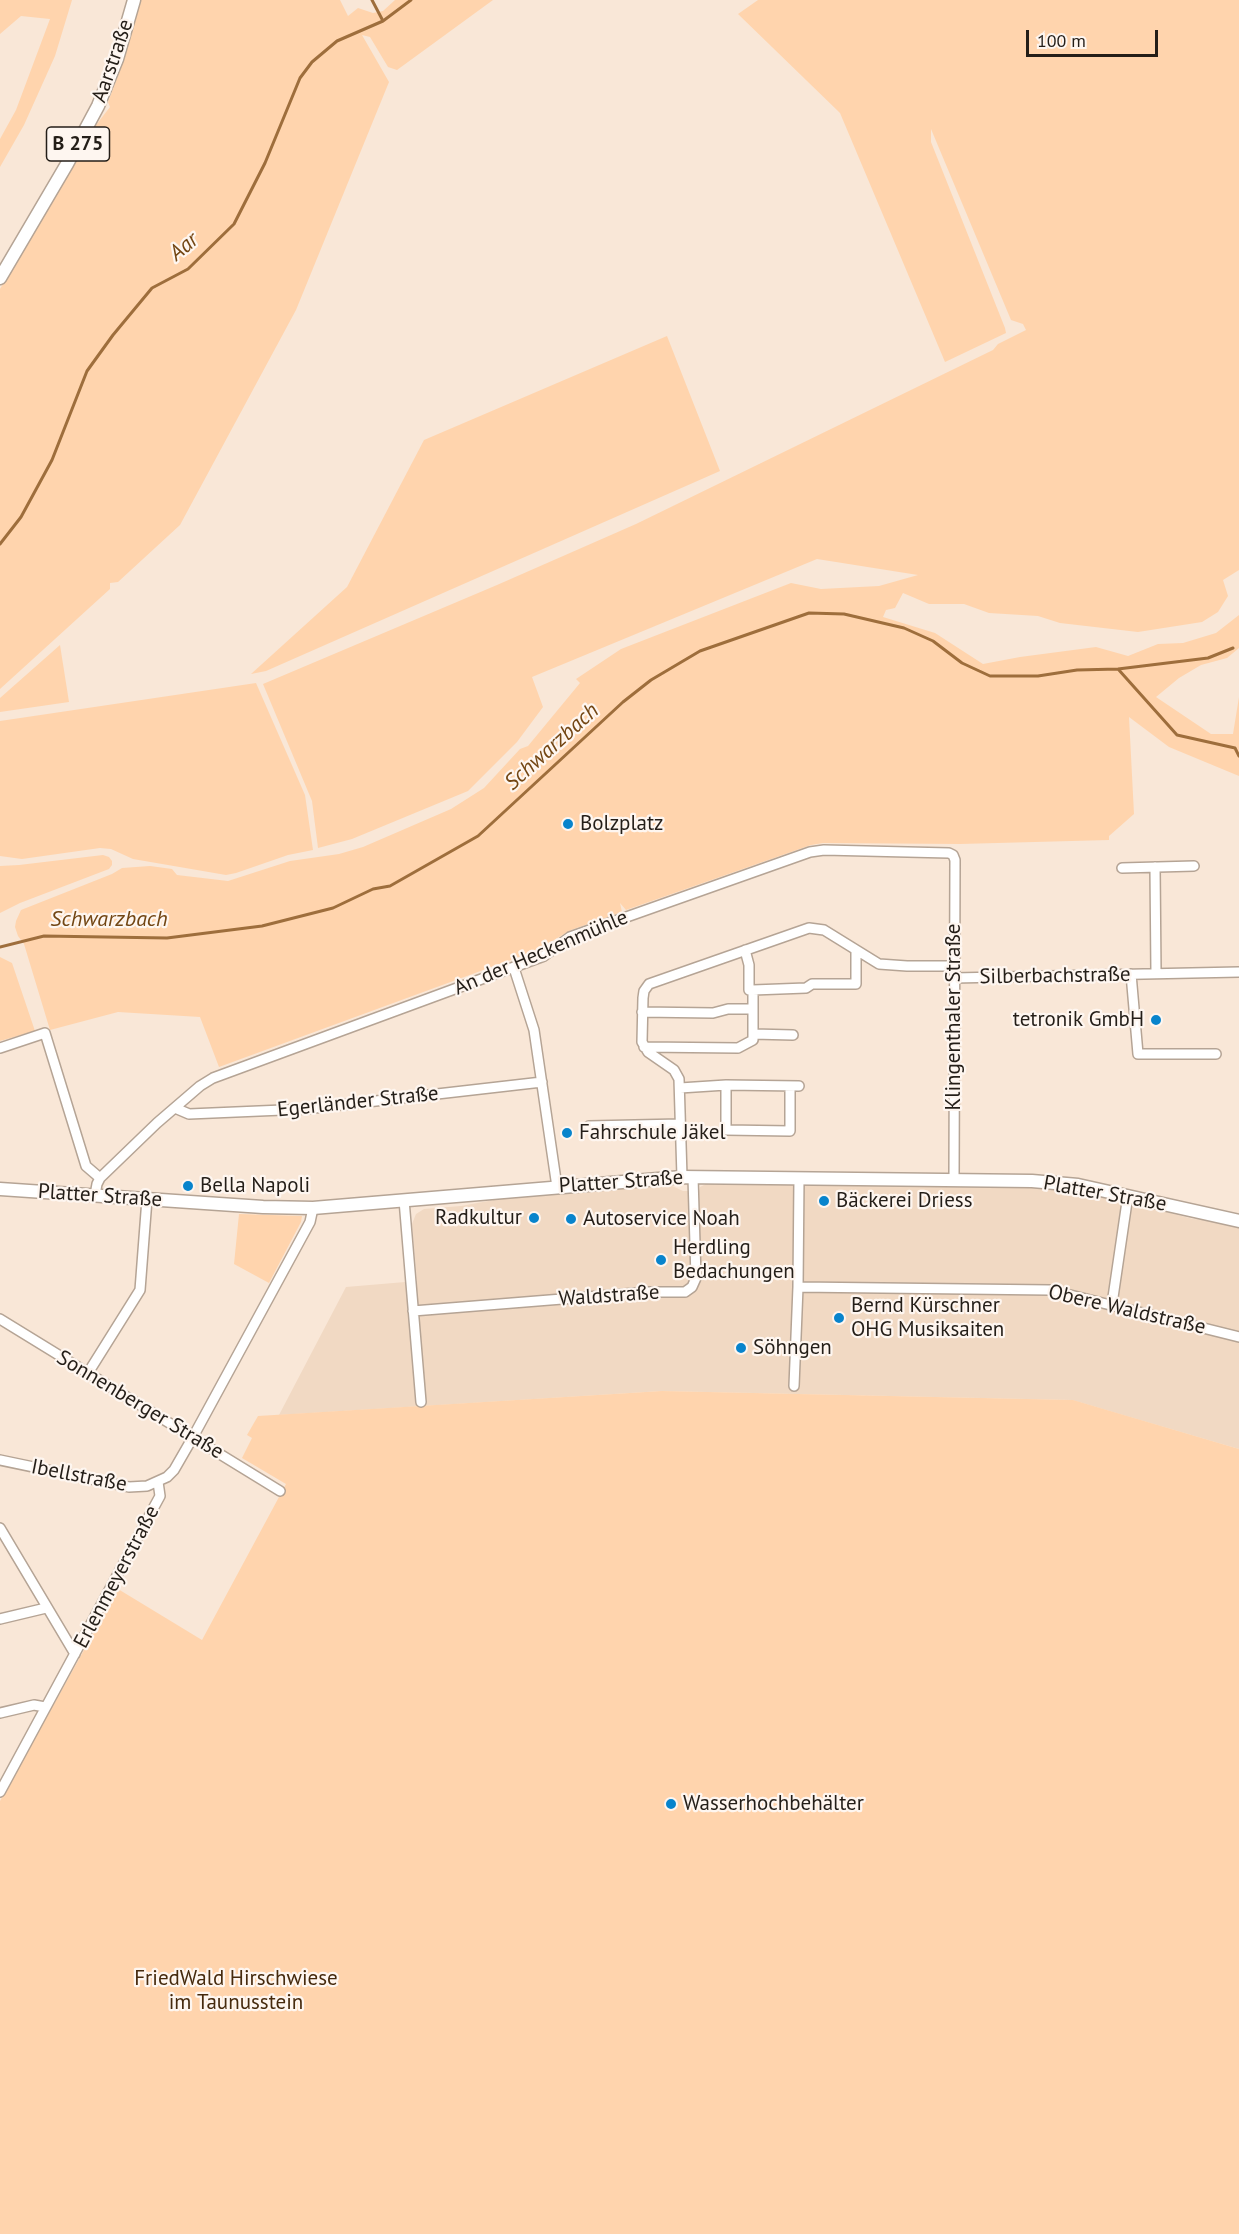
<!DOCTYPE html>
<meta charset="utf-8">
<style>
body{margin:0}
#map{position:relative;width:1239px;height:2234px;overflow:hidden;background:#f9e7d7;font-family:"PT Sans",sans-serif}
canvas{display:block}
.scale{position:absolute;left:1026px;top:30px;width:132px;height:27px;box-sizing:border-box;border:3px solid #241e18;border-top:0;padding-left:8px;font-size:18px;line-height:21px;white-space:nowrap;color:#241e18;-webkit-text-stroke:4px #fef6f0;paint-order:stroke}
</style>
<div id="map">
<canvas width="1239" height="2234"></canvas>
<div class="scale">100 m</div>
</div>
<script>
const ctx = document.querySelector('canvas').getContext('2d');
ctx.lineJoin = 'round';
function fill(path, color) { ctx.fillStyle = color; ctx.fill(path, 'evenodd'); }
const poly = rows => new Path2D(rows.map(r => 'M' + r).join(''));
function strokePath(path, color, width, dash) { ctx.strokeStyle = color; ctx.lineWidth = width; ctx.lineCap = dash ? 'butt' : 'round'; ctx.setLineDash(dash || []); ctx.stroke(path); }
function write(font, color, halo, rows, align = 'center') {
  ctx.font = font + ' "PT Sans",sans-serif'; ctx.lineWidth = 4.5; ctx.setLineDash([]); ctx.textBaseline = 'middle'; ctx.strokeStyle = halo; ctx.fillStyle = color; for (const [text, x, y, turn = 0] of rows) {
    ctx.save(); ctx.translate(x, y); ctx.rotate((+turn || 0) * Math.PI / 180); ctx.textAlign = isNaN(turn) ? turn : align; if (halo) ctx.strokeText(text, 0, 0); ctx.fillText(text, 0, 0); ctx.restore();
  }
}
fill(poly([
 [785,1183,1029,1187,1078,1192,1109,1197,1193,1219,1209,1220,1239,1226,1239,1449,1072,1400,662,1391,279,1415,346,1287,417,1281,412,1224,416,1214,424,1209,461,1206,510,1197,668,1184,683,1191,699,1191,700,1187,706,1184]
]), '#f1d9c3');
fill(poly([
 [0,0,72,0,55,56,24,125,0,167,0,139,16,110,50,19,21,16,0,34],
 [141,0,340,0,348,16,358,8,373,13,383,11,395,0,493,0,397,70,388,67,370,37,362,35,389,82,296,310,180,525,118,582,110,583,110,589,0,689,0,289,96,125,110,107,108,102,121,68],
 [758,0,1239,0,1239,570,1223,580,1228,596,1218,612,1202,622,1138,632,1060,623,1038,616,989,613,964,604,929,604,903,593,895,608,886,610,883,617,935,633,983,664,1020,657,1096,647,1128,656,1158,644,1183,643,1216,633,1239,615,1239,648,1227,658,1201,665,1179,678,1156,697,1211,734,1233,734,1239,697,1239,776,1169,747,1129,717,1134,814,1109,836,1109,840,960,844,823,843,811,845,626,910,620,903,622,912,571,930,535,951,219,1067,200,1017,118,1012,50,1030,24,944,18,936,15,927,16,921,21,910,112,874,122,868,150,866,172,869,177,875,228,881,290,861,339,854,363,847,451,809,484,788,520,749,528,746,580,683,576,679,621,649,791,583,821,589,879,586,918,575,817,559,532,677,543,707,517,742,468,791,352,839,318,848,312,801,263,684,497,585,636,524,993,350,998,344,1026,330,1023,324,1011,320,931,129,931,142,1005,328,1006,333,945,362,840,113,738,14],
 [667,336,720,471,266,671,251,674,347,587,424,440],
 [60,645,69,702,0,712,0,698],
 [256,683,305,795,313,850,288,855,236,873,226,875,133,859,111,849,100,848,22,859,0,856,0,721],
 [103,855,109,857,112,861,112,865,109,869,20,903,0,913,0,866,19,865],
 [0,957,12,963,35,1031,0,1041],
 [239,1214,302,1216,301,1222,269,1283,234,1264],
 [662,1391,1073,1400,1239,1449,1239,2234,0,2234,0,1801,118,1589,202,1640,286,1484,242,1458,252,1438,247,1435,258,1416]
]), '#ffd4ad');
strokePath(poly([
 [372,0,383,21],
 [0,544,21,517,52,460,87,371,113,335,152,288,188,269,234,224,265,163,300,78,312,62,337,41,383,21,411,0],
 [1118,669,1177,735,1235,748,1239,756],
 [0,947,44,936,167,938,262,926,333,908,373,889,390,886,478,836,623,702,651,680,700,651,809,613,844,614,904,628,933,641,962,663,990,676,1038,676,1077,670,1118,669,1208,658,1233,648]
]), '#9e6e3c', 3);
const minor = poly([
 [1155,867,1156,973],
 [1122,868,1194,866],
 [514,968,534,1030,557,1187],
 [1131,974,1138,1054,1216,1054],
 [954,978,1239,972],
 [753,990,806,988,812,984,856,984,856,950],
 [642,1012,713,1013,728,1009,753,1009],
 [753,1034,793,1035],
 [644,1047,738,1048,753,1040,753,990,749,990,749,965,745,950],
 [0,1048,45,1033,86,1166,100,1178,97,1184,95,1195],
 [726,1085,726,1130,790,1131,790,1086],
 [680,1088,726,1085,799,1086],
 [175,1108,189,1114,306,1109,542,1082],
 [589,1126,680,1124],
 [682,1177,679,1079,674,1070,648,1052,642,1042,643,998,644,991,649,984,809,928,824,930,879,964,907,966,954,966],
 [100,1178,157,1123,200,1086,213,1078,544,956,570,937,810,852,824,850,949,853,953,855,955,860,954,1180],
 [799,1178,798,1287,1050,1290,1239,1337],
 [404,1200,421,1402],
 [1112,1304,1128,1195],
 [413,1311,649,1292,685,1292,692,1287,696,1278,693,1177],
 [0,1319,280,1491],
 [88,1373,140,1290,147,1199],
 [794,1386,798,1287],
 [0,1460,129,1487,147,1486,167,1477,174,1470,193,1437,310,1222,313,1208],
 [0,1528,75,1654],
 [0,1619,46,1608],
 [0,1713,34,1705,45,1707],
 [0,1792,160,1496,158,1482]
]);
const major = poly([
 [0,278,67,164,98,106,117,59,134,0],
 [0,1189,263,1207,313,1208,682,1177,1032,1181,1078,1185,1239,1221]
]);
strokePath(minor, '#b5a495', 12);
strokePath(major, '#b5a495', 15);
strokePath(minor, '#fff', 9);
strokePath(major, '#fff', 12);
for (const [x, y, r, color] of [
 [568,824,6,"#0884cc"],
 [1156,1020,6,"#0884cc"],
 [567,1133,6,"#0884cc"],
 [188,1186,6,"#0884cc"],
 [824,1201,6,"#0884cc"],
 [534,1218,6,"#0884cc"],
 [571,1219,6,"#0884cc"],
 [661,1260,6,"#0884cc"],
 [839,1318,6,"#0884cc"],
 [741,1348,6,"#0884cc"],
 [671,1804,6,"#0884cc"]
]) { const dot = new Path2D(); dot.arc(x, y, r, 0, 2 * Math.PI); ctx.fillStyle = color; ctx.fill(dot); strokePath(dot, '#fef6f0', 2); }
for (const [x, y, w] of [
 [78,144,63]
]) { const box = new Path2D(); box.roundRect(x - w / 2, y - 17, w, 34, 4.5); ctx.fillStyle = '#fef6f0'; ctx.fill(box); strokePath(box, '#241e18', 1.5); }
write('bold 20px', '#241e18', null, [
 ["B 275",78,144]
]);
write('21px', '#241e18', '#fef6f0', [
 ["Aarstraße",113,61,-71],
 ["An der Heckenmühle",541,953,-23],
 ["Silberbachstraße",1055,976,-1],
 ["Klingenthaler Straße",954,1017,-90],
 ["Egerländer Straße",358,1102,-6],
 ["Platter Straße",621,1182,-4],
 ["Platter Straße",1105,1194,10],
 ["Platter Straße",100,1196,4],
 ["Waldstraße",609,1296,-4],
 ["Obere Waldstraße",1127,1310,13],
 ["Sonnenberger Straße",140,1405,31],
 ["Ibellstraße",79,1476,11],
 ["Erlenmeyerstraße",117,1577,-62]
]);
write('21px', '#241e18', '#fef6f0', [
 ["Bolzplatz",580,824],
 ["tetronik GmbH",1144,1020,"right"],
 ["Fahrschule Jäkel",579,1133],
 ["Bella Napoli",200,1186],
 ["Bäckerei Driess",836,1201],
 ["Radkultur",522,1218,"right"],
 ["Autoservice Noah",583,1219],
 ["Herdling",673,1248],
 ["Bedachungen",673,1272],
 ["Bernd Kürschner",851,1306],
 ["OHG Musiksaiten",851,1330],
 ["Söhngen",753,1348],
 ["Wasserhochbehälter",683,1804]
], 'left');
write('21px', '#462a0d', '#fef6f0', [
 ["FriedWald Hirschwiese",236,1979],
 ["im Taunusstein",236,2003]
]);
write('italic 22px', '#734613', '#fef6f0', [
 ["Aar",184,247,-40],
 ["Schwarzbach",552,747,-42],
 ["Schwarzbach",109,920]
]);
</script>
